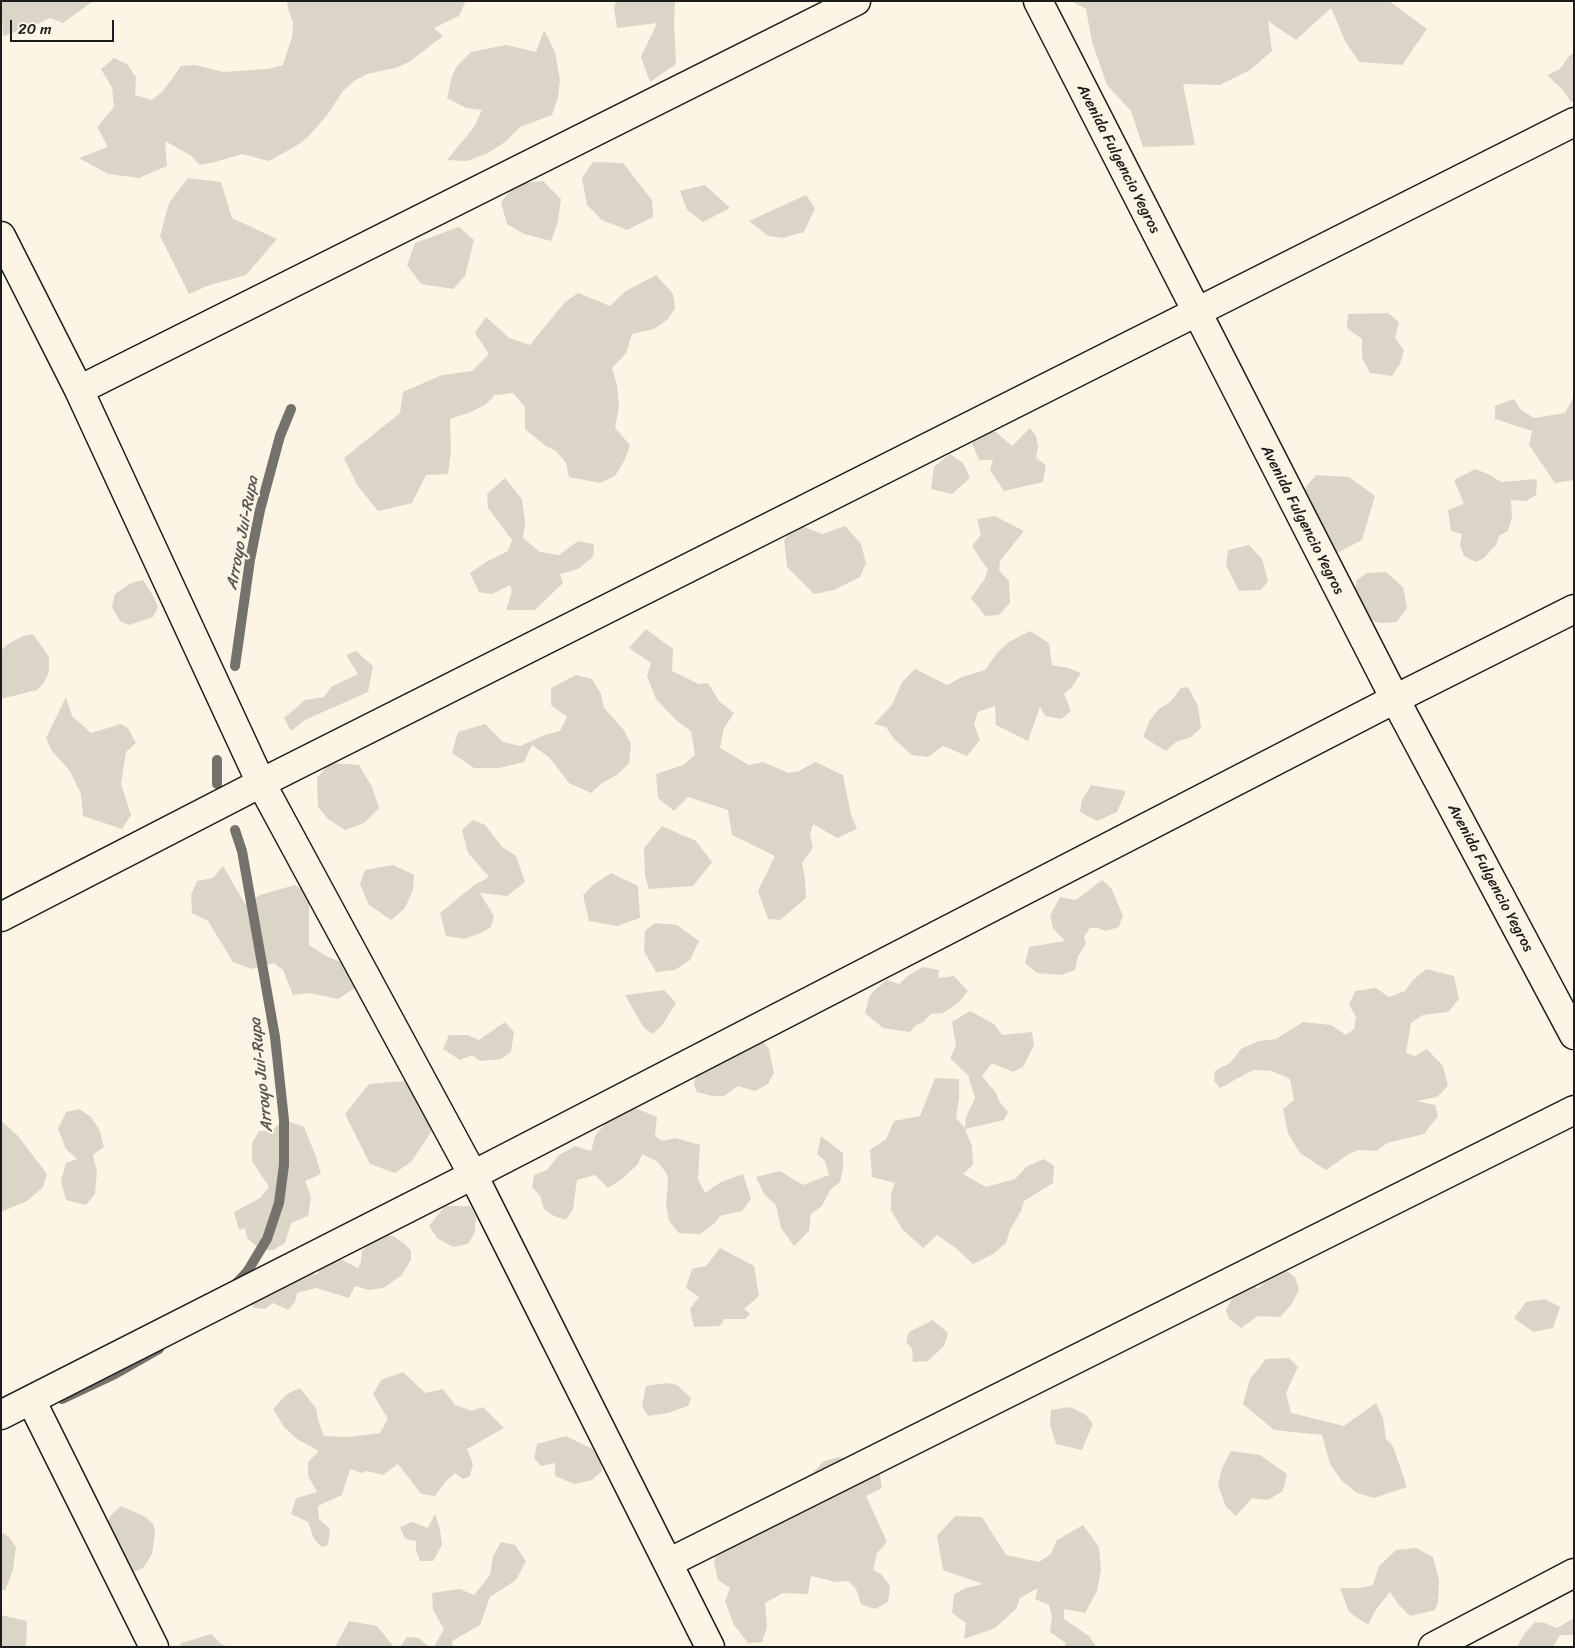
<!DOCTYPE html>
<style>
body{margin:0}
#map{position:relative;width:1575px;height:1648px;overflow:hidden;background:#fcf5e5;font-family:Sriracha,sans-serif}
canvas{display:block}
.frame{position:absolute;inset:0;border:2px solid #1c1c1c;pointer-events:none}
.scale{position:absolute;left:10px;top:20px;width:104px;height:22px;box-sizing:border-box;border:2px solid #1c1c1c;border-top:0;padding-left:6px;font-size:15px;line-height:18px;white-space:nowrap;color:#1c1c1c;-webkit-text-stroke:4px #fcf5e5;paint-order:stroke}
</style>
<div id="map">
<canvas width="1575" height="1648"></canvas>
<div class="frame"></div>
<div class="scale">20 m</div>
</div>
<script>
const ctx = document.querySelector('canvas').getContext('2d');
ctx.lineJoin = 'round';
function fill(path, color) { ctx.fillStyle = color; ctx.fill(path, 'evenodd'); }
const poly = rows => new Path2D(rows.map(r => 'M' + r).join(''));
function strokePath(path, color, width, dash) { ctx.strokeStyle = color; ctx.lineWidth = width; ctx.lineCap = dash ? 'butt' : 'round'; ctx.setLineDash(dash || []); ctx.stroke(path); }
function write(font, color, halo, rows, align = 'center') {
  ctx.font = font + ' Sriracha,sans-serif'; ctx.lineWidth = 4; ctx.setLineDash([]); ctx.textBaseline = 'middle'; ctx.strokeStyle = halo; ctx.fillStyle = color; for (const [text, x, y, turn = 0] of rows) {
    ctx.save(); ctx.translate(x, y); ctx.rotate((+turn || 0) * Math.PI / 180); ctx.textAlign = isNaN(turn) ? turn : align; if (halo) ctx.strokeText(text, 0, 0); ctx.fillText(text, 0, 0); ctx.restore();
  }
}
fill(poly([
 [1,1,93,1,63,23,50,18,31,27,3,36],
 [287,1,464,1,465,3,459,16,434,28,443,36,409,62,395,68,367,74,354,81,343,91,327,115,307,138,296,146,269,161,242,154,215,162,200,165,190,155,165,141,167,166,139,178,108,174,79,158,108,147,97,127,114,107,112,88,101,69,114,58,127,64,136,77,135,95,152,100,163,91,181,66,195,65,223,72,268,69,283,65,292,37,293,23,288,8],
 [616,1,675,1,674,20,676,64,650,82,641,57,657,23,617,28,614,8],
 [1071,1,1389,1,1427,29,1402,65,1359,62,1345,41,1331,8,1296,40,1268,21,1272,51,1250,70,1220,85,1183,84,1195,145,1143,147,1131,111,1107,85,1092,42,1086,9],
 [544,30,555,52,560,80,558,97,552,115,520,127,505,142,488,153,467,161,447,160,474,127,482,110,466,108,447,98,452,76,457,66,471,52,506,45,536,52],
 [1574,53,1574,101,1571,102,1562,89,1547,75,1560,69,1569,56],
 [593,162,623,163,652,200,653,217,627,230,602,220,587,205,582,178],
 [188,178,221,182,232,218,277,239,246,275,207,286,189,294,160,236,169,203],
 [543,181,561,199,558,221,551,241,524,234,507,224,501,202,516,184],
 [705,185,730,208,703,222,687,210,680,191],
 [806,195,815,208,804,232,783,238,768,236,749,221],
 [459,227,474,240,465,276,453,289,421,284,407,265,415,243],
 [656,275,673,294,675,308,668,319,654,329,632,334,626,353,612,368,617,385,619,406,615,428,630,445,625,459,615,476,600,483,569,477,566,463,555,450,547,447,525,429,525,407,513,393,495,395,485,405,471,412,450,419,451,450,448,474,426,475,412,503,378,511,357,485,344,458,400,413,403,392,442,375,472,371,489,354,475,333,486,317,509,338,530,345,565,302,578,293,610,306,626,291],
 [1388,313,1399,322,1395,338,1404,350,1400,364,1392,376,1370,373,1362,358,1362,339,1347,328,1348,314],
 [1574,396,1574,480,1555,483,1529,445,1532,431,1495,419,1495,406,1514,399,1520,409,1534,418,1565,413],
 [1030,428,1036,436,1038,447,1036,458,1046,465,1043,482,1004,491,990,470,993,460,979,460,972,443,989,432,996,432,1012,446],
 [950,454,963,463,970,478,952,494,931,489,934,467],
 [1475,469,1488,474,1501,482,1537,479,1536,495,1526,501,1511,500,1512,517,1508,531,1499,536,1496,545,1484,558,1476,562,1464,556,1460,545,1462,534,1451,531,1448,510,1464,504,1454,480],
 [1316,475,1349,477,1375,496,1362,540,1339,552,1304,540,1297,508,1306,487],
 [505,478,522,499,525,522,523,538,540,552,559,555,578,541,594,544,593,557,578,569,560,574,563,583,535,610,506,610,512,591,510,585,492,594,479,592,470,573,486,562,508,551,512,540,488,508,487,494],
 [995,516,1024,531,1000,561,999,570,1009,581,1010,603,999,615,985,616,971,598,984,580,988,570,972,546,981,535,977,519],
 [797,524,822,534,845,526,861,544,866,563,860,577,834,590,814,594,787,567,784,540],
 [1249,545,1262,559,1268,581,1261,590,1239,591,1226,565,1228,550],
 [1386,572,1403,587,1407,608,1397,622,1380,623,1367,619,1353,596,1357,580,1367,573],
 [143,580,152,594,158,607,153,617,129,625,120,621,112,607,115,594,131,583],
 [646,629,673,649,672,671,699,684,708,683,719,701,734,713,724,728,720,748,749,765,763,762,788,773,799,771,815,762,843,775,851,815,857,829,837,838,813,824,810,834,813,848,802,863,805,879,806,898,780,920,768,919,758,891,775,856,732,835,728,810,688,797,674,811,658,798,656,774,683,765,695,755,691,731,677,721,656,699,647,676,651,663,629,648],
 [1030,631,1049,643,1052,665,1068,668,1081,673,1072,687,1064,694,1071,711,1061,719,1045,716,1040,707,1028,741,996,725,995,706,978,712,974,724,980,740,967,756,943,746,928,757,912,755,894,739,886,727,874,724,892,705,902,682,915,669,947,685,962,677,985,670,997,653,1009,642],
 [33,634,49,657,49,672,44,683,37,690,1,699,1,650,8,644,23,636],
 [356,651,373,666,368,692,305,720,291,731,284,718,305,700,324,697,331,687,358,674,346,655],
 [576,675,592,679,601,694,604,708,624,730,631,744,629,763,617,775,602,783,591,793,569,783,550,758,532,745,524,762,499,768,474,768,452,753,458,732,485,724,503,742,520,746,545,735,560,731,567,717,551,705,551,688],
 [1188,687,1198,706,1201,728,1191,737,1176,742,1166,751,1143,737,1150,720,1159,709,1170,702,1181,688],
 [66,697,72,716,91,733,121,724,128,728,136,743,126,752,121,784,131,815,122,829,83,816,81,794,70,771,52,751,46,738],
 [330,763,359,765,372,787,379,808,364,823,345,830,328,819,318,807,317,778],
 [1091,785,1126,791,1117,812,1097,821,1080,812,1082,800],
 [473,820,485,825,502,847,516,856,525,882,507,896,480,893,494,916,491,927,481,933,464,939,446,936,440,913,473,886,489,877,468,853,462,830],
 [662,826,696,841,712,862,693,886,649,889,645,876,644,848],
 [393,865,414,875,413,890,405,908,391,920,369,905,360,884,365,870],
 [223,866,245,904,260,895,295,885,309,895,309,945,326,956,343,963,355,988,338,999,309,993,293,995,283,970,274,963,251,969,233,962,208,921,192,913,191,895,197,881,213,878],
 [611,873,638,886,640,918,617,926,589,921,583,895,593,885],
 [1102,880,1111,888,1123,915,1119,927,1106,931,1098,928,1090,928,1084,937,1086,944,1078,956,1075,970,1061,975,1037,973,1025,963,1029,947,1065,941,1053,928,1050,916,1060,897,1076,900],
 [655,923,677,925,699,941,690,960,675,970,656,972,644,951,645,931],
 [923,967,939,970,938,978,954,976,968,991,958,1003,943,1013,931,1014,923,1022,915,1026,910,1032,883,1028,865,1013,870,995,886,980,899,984,909,975],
 [1426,969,1454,976,1459,999,1448,1012,1423,1015,1411,1023,1406,1053,1415,1056,1427,1049,1443,1066,1448,1086,1437,1097,1416,1101,1435,1105,1438,1116,1424,1134,1387,1143,1377,1151,1359,1150,1349,1154,1326,1170,1300,1153,1288,1133,1283,1109,1294,1100,1290,1079,1272,1071,1253,1070,1220,1088,1214,1081,1215,1071,1230,1063,1241,1049,1259,1041,1276,1039,1303,1022,1331,1025,1346,1035,1354,1029,1356,1017,1349,1005,1355,991,1376,988,1389,997,1405,991,1413,980],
 [664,990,676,1003,663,1024,653,1034,644,1028,625,995],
 [970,1011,994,1024,1002,1035,1032,1032,1034,1045,1023,1067,1013,1072,992,1063,982,1076,996,1093,999,1101,1008,1112,1004,1120,965,1129,972,1146,973,1165,963,1174,986,1187,1015,1179,1026,1167,1044,1159,1054,1166,1053,1183,1024,1201,1021,1211,1010,1230,1006,1243,993,1254,973,1264,957,1249,937,1235,923,1248,902,1229,891,1210,891,1193,895,1183,872,1177,870,1150,886,1139,894,1121,920,1116,935,1078,959,1079,959,1098,956,1118,965,1128,966,1117,975,1098,968,1075,950,1058,956,1046,952,1022],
 [505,1022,514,1032,511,1052,501,1059,480,1061,472,1055,460,1060,443,1049,449,1035,468,1035,479,1040],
 [760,1038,769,1049,774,1073,768,1084,755,1091,738,1086,724,1096,712,1096,697,1092,694,1084,698,1070],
 [404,1081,434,1106,433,1129,412,1161,395,1173,370,1164,345,1114,369,1084],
 [633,1107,657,1117,655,1136,662,1141,675,1138,700,1145,698,1179,705,1193,721,1182,743,1174,751,1199,742,1211,720,1216,715,1223,700,1234,679,1233,669,1221,666,1204,668,1183,667,1174,658,1162,642,1154,638,1164,622,1179,608,1188,595,1175,577,1180,573,1209,566,1220,554,1216,544,1209,540,1196,532,1187,534,1175,547,1170,559,1155,575,1146,591,1151,595,1136,608,1120],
 [79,1109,91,1117,99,1129,104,1147,93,1155,97,1172,95,1194,86,1205,66,1200,61,1181,66,1163,77,1159,66,1149,58,1129,66,1112],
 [284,1120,304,1127,315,1154,321,1174,305,1181,311,1197,308,1216,291,1223,285,1243,273,1250,261,1250,247,1238,245,1228,239,1230,234,1212,260,1198,269,1187,252,1161,252,1143,259,1131,271,1131],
 [1,1121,18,1136,47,1174,43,1187,27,1201,1,1212],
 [821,1136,843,1153,843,1169,840,1182,830,1190,822,1206,811,1214,809,1231,794,1246,781,1228,776,1205,764,1194,756,1177,780,1171,803,1185,829,1175,825,1161,817,1154],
 [445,1206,470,1206,476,1217,475,1232,468,1244,453,1247,437,1238,429,1226],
 [384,1235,393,1236,405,1244,411,1251,411,1260,401,1276,383,1288,369,1290,355,1286,349,1298,316,1288,297,1293,295,1302,288,1310,273,1303,265,1309,254,1308,249,1298,305,1275,318,1274,319,1265,336,1257,358,1268,361,1262,362,1251,371,1242],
 [720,1248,754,1266,759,1296,744,1309,750,1314,745,1319,724,1319,720,1326,694,1327,690,1309,699,1297,686,1288,692,1269,706,1266],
 [1287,1271,1295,1277,1299,1290,1291,1305,1280,1317,1258,1316,1241,1328,1229,1319,1226,1310,1235,1292,1251,1283,1258,1289,1272,1273],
 [1545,1299,1560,1307,1553,1328,1533,1332,1514,1318,1526,1302],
 [933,1320,948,1333,944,1346,928,1361,913,1362,912,1349,906,1342,909,1332],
 [1289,1358,1298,1367,1286,1393,1291,1413,1344,1426,1376,1403,1383,1418,1386,1439,1393,1446,1407,1487,1374,1498,1357,1493,1342,1481,1330,1464,1322,1435,1274,1430,1243,1404,1250,1379,1266,1359],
 [403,1372,425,1393,443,1389,455,1405,472,1411,483,1407,504,1428,467,1449,473,1464,470,1476,463,1479,455,1473,445,1482,435,1496,421,1494,398,1464,383,1475,367,1471,361,1473,350,1469,342,1495,318,1506,319,1519,330,1529,328,1545,322,1547,314,1539,308,1522,291,1514,296,1498,317,1492,308,1476,308,1462,319,1451,297,1439,284,1427,273,1409,287,1394,300,1388,316,1408,318,1420,324,1436,348,1437,380,1433,388,1419,373,1394,381,1380],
 [667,1383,677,1385,691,1398,688,1406,668,1413,648,1416,642,1406,646,1386],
 [1070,1407,1085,1414,1093,1424,1082,1450,1056,1444,1050,1424,1051,1410],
 [566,1436,598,1452,602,1471,592,1480,574,1484,555,1476,555,1463,541,1466,534,1458,537,1444],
 [1231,1451,1260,1455,1287,1474,1283,1491,1268,1500,1252,1498,1236,1516,1226,1507,1218,1485,1222,1468],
 [839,1457,879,1470,882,1488,866,1496,887,1542,877,1553,873,1570,881,1574,890,1586,888,1602,875,1609,861,1604,856,1589,848,1581,836,1582,811,1576,808,1594,783,1593,765,1603,767,1627,762,1642,748,1643,734,1625,725,1601,730,1588,718,1580,714,1562,718,1550,709,1530,722,1519,747,1524,801,1485,824,1461],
 [121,1506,146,1517,153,1524,155,1532,152,1554,143,1568,134,1572,123,1570,105,1532,110,1516],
 [435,1514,440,1529,442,1545,433,1561,420,1561,416,1550,416,1541,405,1539,400,1527,412,1522,428,1528],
 [955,1516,982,1517,1006,1555,1039,1562,1051,1554,1057,1540,1083,1525,1099,1547,1101,1570,1097,1591,1085,1613,1064,1609,1064,1619,1089,1636,1096,1647,1064,1647,1066,1643,1050,1632,1052,1617,1049,1605,1035,1599,1038,1588,1020,1598,1016,1609,995,1628,964,1639,966,1623,952,1613,954,1594,966,1588,983,1584,943,1570,937,1536],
 [1,1532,9,1537,16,1547,13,1570,5,1591,1,1589],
 [501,1542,515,1545,526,1561,516,1580,490,1597,480,1625,452,1641,453,1647,434,1647,444,1629,433,1610,432,1593,460,1589,474,1595,490,1575,493,1556],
 [1416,1548,1433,1557,1439,1580,1438,1602,1435,1610,1410,1616,1398,1604,1390,1592,1375,1611,1368,1625,1349,1612,1340,1588,1360,1588,1373,1585,1379,1566,1396,1550],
 [1,1615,27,1621,26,1647,1,1647],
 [1574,1618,1574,1635,1560,1635,1553,1647,1517,1647,1525,1633,1535,1622,1545,1623,1557,1628],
 [349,1621,377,1626,394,1647,335,1647],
 [211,1634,221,1644,229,1647,179,1647,181,1643],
 [407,1637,419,1638,429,1647,400,1647]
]), '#dbd5c8');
strokePath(poly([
 [235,666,250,560,260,510,280,436,291,409],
 [217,760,217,784],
 [234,1286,247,1272,267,1239,279,1203,284,1165,284,1120,275,1037,242,851,235,830],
 [62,1399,115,1374,159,1349]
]), '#75726c', 10);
const minor = poly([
 [1038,1,1395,699,1574,1035],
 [1,236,79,390,261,783,473,1175,710,1647],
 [79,390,856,1],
 [1,917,261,783,1574,122],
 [31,1400,154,1647],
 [1,1415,473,1175,1395,699,1574,609],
 [668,1563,1574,1110],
 [1433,1647,1574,1573]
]);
strokePath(minor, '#1c1c1c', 31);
strokePath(minor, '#fcf5e5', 28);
write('15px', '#1c1c1c', '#fcf5e5', [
 ["Avenida Fulgencio Yegros",1118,159,63],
 ["Avenida Fulgencio Yegros",1302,520,63],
 ["Avenida Fulgencio Yegros",1490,878,62]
]);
write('italic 16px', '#575551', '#fcf5e5', [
 ["Arroyo Jui-Rupa",243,533,-79],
 ["Arroyo Jui-Rupa",262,1075,-96]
]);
</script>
